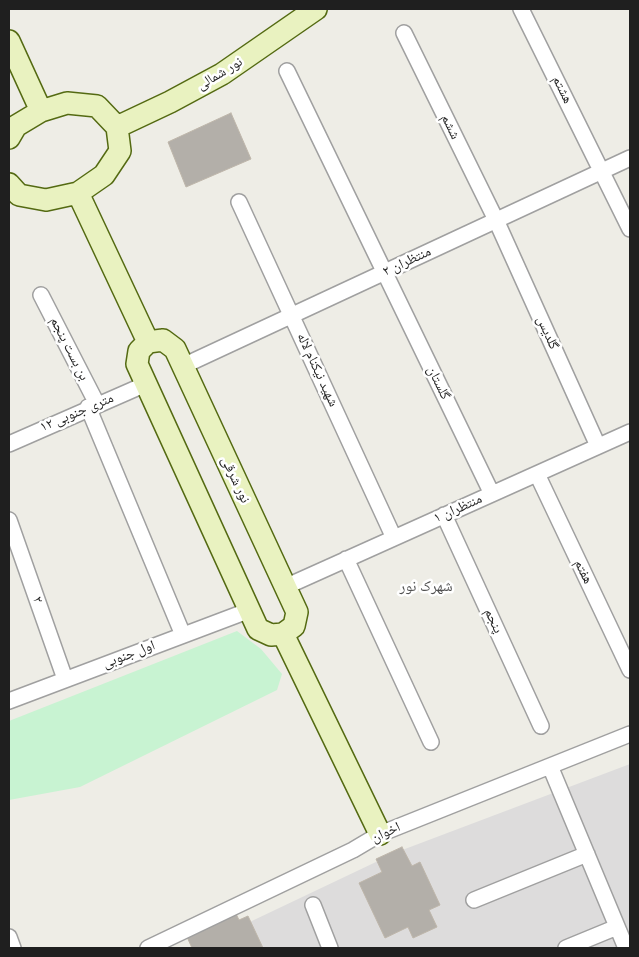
<!DOCTYPE html>
<meta charset="utf-8">
<style>
body{margin:0}
#map{position:relative;width:639px;height:957px;overflow:hidden;background:#eeede6;font-family:Roboto,sans-serif}
canvas{display:block}
.frame{position:absolute;inset:0;border:10px solid #1f1f1f;pointer-events:none}
</style>
<div id="map">
<canvas width="639" height="957"></canvas>
<div class="frame"></div>
</div>
<script>
const ctx = document.querySelector('canvas').getContext('2d');
ctx.lineJoin = 'round';
function fill(path, color) { ctx.fillStyle = color; ctx.fill(path, 'evenodd'); }
const poly = rows => new Path2D(rows.map(r => 'M' + r).join(''));
function strokePath(path, color, width, dash) { ctx.strokeStyle = color; ctx.lineWidth = width; ctx.lineCap = dash ? 'butt' : 'round'; ctx.setLineDash(dash || []); ctx.stroke(path); }
function write(font, color, halo, rows, align = 'center') {
  ctx.font = font + ' Roboto,"Noto Naskh Arabic",sans-serif'; ctx.lineWidth = 5; ctx.setLineDash([]); ctx.textBaseline = 'middle'; ctx.strokeStyle = halo; ctx.fillStyle = color; for (const [text, x, y, turn = 0] of rows) {
    ctx.save(); ctx.translate(x, y); ctx.rotate((+turn || 0) * Math.PI / 180); ctx.textAlign = isNaN(turn) ? turn : align; if (halo) ctx.strokeText(text, 0, 0); ctx.fillText(text, 0, 0); ctx.restore();
  }
}
fill(poly([
 [630,764,630,948,195,948,397,852]
]), '#dddcdc');
fill(poly([
 [237,631,261,649,282,674,277,690,80,787,9,800,9,721]
]), '#c8f3d2');
const building = poly([
 [231,113,251,159,186,187,168,142,231,113],
 [402,847,412,866,420,862,440,905,429,910,437,927,413,938,408,927,385,938,359,883,382,872,376,859,402,847],
 [230,901,239,920,248,916,263,948,192,948,187,937,230,901]
]);
fill(building, '#b3afa9');
strokePath(building, '#beb6aa', 1);
const street = poly([
 [521,9,630,229],
 [404,33,496,220,598,446],
 [287,71,492,494],
 [239,202,394,538],
 [41,295,97,404],
 [183,366,630,158],
 [88,407,183,635],
 [9,444,146,384],
 [537,474,630,670],
 [444,515,541,726],
 [9,520,65,679],
 [346,559,431,742],
 [285,587,630,432],
 [9,701,250,610],
 [550,766,626,948],
 [474,900,587,854],
 [313,905,330,948],
 [9,937,13,948],
 [148,948,353,850,380,834,630,734],
 [566,948,617,927]
]);
const secondary = poly([
 [9,41,41,111],
 [117,127,170,102,222,74,316,9],
 [9,138,16,126,41,111,67,103,97,106,117,127,120,151,104,175,78,193,46,200,19,195,9,184],
 [78,193,148,342],
 [163,340,175,349,297,612,294,626,283,634,271,635,258,629,137,364,139,351,148,342,163,340],
 [283,634,380,834]
]);
strokePath(street, '#a0a0a0', 18);
strokePath(secondary, '#546a12', 24);
strokePath(street, '#fff', 15);
strokePath(secondary, '#e9f2c0', 21);
write('14px', '#1f1f1f', '#fff', [
 ["نور شمالی",220,74,-31],
 ["هشتم",562,90,64],
 ["ششم",450,127,64],
 ["منتظران ۲",407,262,-25],
 ["گلدیس",547,333,66],
 ["بن بست پنجم",69,349,63],
 ["شهید نیکنام لاله",317,370,65],
 ["گلستان",438,383,64],
 ["۱۲ متری جنوبی",77,413,-23],
 ["نور شرقی",235,480,65],
 ["منتظران ۱",458,509,-24],
 ["هفتم",583,572,64],
 ["۲",37,600,70],
 ["پنجم",493,621,65],
 ["اول جنوبی",129,655,-21],
 ["اخوان",386,833,-25]
]);
write('15px', '#525252', '#fff', [
 ["شهرک نور",426,587]
]);
</script>
